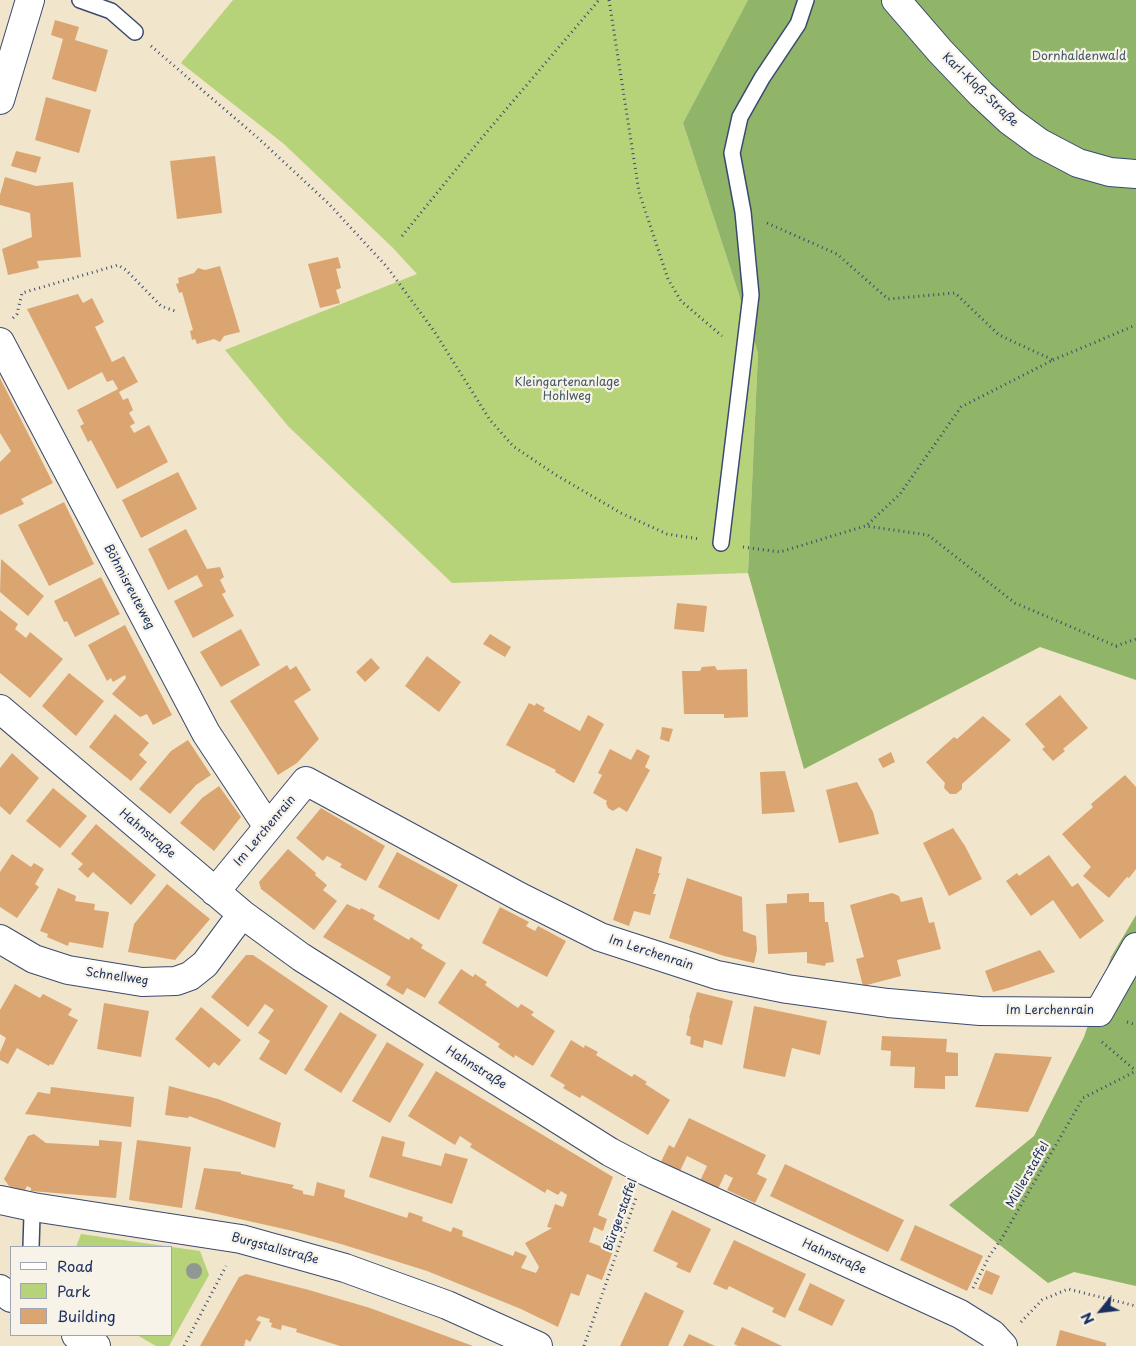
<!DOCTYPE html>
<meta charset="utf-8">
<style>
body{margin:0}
#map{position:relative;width:1136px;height:1346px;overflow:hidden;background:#f1e5cb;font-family:"Playpen Sans",sans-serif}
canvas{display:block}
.legend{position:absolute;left:10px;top:1246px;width:162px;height:90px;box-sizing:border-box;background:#f7f3e8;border:1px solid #9fa5b1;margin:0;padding:6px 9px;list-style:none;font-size:15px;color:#1b2f5e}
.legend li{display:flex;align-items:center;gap:10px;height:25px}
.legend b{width:25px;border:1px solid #9fa5b1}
.north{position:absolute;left:1076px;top:1286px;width:50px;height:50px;-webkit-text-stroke:4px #f7f3e8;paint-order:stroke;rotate:241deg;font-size:14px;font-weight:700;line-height:20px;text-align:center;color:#1b2f5e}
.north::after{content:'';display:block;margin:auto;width:18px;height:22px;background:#1b2f5e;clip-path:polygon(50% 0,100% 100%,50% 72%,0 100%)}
</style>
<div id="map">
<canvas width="1136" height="1346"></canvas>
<ul class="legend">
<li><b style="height:6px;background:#fff"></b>Road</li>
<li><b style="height:14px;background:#b6d379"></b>Park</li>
<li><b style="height:14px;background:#dba572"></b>Building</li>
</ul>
<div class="north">N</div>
</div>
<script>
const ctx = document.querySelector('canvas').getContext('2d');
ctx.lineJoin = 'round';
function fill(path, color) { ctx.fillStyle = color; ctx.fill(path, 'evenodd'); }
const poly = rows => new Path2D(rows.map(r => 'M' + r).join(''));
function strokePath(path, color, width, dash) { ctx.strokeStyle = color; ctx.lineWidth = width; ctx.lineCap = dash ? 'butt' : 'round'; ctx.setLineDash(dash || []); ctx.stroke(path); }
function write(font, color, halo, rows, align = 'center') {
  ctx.font = font + ' "Playpen Sans",sans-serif'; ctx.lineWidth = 4.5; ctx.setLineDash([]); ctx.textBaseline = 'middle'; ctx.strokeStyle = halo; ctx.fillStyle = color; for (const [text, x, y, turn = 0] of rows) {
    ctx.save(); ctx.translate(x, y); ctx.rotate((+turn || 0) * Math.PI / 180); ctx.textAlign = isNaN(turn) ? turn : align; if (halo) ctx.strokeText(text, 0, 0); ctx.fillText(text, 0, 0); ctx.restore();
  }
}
fill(poly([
 [233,0,748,0,683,123,758,353,748,573,452,583,288,426,225,350,417,274,392,247,284,144,181,63],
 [81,1234,200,1251,209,1275,169,1346,156,1346,137,1335,171,1335,171,1247,76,1247]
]), '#b6d379');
fill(poly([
 [748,0,1136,0,1136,680,1040,647,804,769,748,573,758,353,683,123],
 [1136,915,1136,1286,1074,1272,1048,1283,949,1205,1034,1136,1084,1037,1111,957]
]), '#90b569');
fill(poly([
 [55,20,79,27,75,40,108,50,96,92,52,79,63,39,51,35],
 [46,97,91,110,79,153,35,140],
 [16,151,41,157,36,173,11,166],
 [215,156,222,213,177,219,170,161],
 [5,177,36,186,73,182,81,257,37,261,39,268,8,275,2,249,32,237,30,213,0,205,0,195],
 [338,257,341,268,336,269,341,288,336,290,340,303,320,308,308,264],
 [220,266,240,332,224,336,220,342,214,339,197,344,195,339,192,340,190,331,193,330,182,292,179,293,176,284,179,283,178,278,194,273,198,268,205,270],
 [78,294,83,303,92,298,104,322,95,327,112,362,124,356,138,382,119,392,123,400,128,398,133,410,129,413,135,423,130,426,134,433,149,425,168,462,117,489,91,440,88,442,80,426,84,424,77,410,118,389,113,380,107,382,102,372,68,390,27,309],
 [0,378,53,483,21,499,24,504,0,515,0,462,11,451,0,433],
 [178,472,197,509,141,538,122,500],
 [64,502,94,564,49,586,18,525],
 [186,529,207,569,220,567,224,577,220,580,226,592,222,594,234,616,193,638,174,601,203,586,197,575,168,590,148,549],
 [1,559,44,596,28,616,0,592],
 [101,577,120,614,75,637,67,621,64,622,54,601],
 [677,603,707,606,704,632,674,629],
 [0,610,18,624,15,629,26,638,30,632,63,659,30,698,0,673],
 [125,625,172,715,153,725,147,714,140,717,112,694,126,678,125,675,113,682,111,678,107,681,88,645],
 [241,629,260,665,221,687,200,652],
 [490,634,511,647,505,657,483,644],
 [427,656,461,682,439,712,405,686],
 [371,658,380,668,365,682,356,672],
 [287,665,290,670,296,666,311,690,294,701,319,739,297,763,278,775,230,701],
 [715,666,717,670,747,669,748,717,724,718,724,714,684,714,682,671,700,671,702,667],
 [69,673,104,701,76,736,42,706],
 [1060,695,1088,728,1063,749,1065,751,1053,761,1042,749,1045,747,1025,724],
 [529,703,535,706,536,703,545,708,543,711,580,731,588,715,604,724,574,783,555,772,556,770,506,745],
 [115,714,149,743,139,755,147,762,131,781,89,747],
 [983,716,1011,740,962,784,962,789,956,794,950,794,944,788,945,783,926,762,954,737,957,739],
 [662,727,673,729,669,742,660,739],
 [188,740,211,775,196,785,170,814,139,789,171,751],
 [610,749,631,760,637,749,650,756,645,767,650,770,627,812,619,807,613,811,608,808,606,803,607,801,593,793,602,775,598,773],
 [891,752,895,762,883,768,878,759],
 [12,753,39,778,10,815,0,806,0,768],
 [785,771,795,812,762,814,760,772],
 [1125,775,1136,787,1136,869,1129,878,1127,877,1109,898,1083,876,1091,867,1062,834,1093,807,1091,804],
 [857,782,873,812,879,834,839,843,826,790],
 [219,786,241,817,214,851,180,823,202,798],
 [53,788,87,816,60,848,26,821],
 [321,808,385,846,366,881,340,867,342,864,327,856,323,861,296,838],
 [96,824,156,875,131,905,93,872,88,878,78,869,83,864,71,854],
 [953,828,965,846,982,879,949,896,923,843],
 [636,848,662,857,658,873,660,873,653,894,656,894,650,915,634,911,629,926,613,920],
 [288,849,316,873,315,875,327,885,323,890,337,901,314,930,261,889,259,882],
 [397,852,458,885,439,920,378,887],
 [12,854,31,867,34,863,44,869,35,884,39,887,17,918,0,907,0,872],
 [1049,855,1072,887,1078,883,1104,921,1080,939,1053,900,1031,916,1006,881,1017,873,1019,876],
 [687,878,742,897,743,931,756,936,757,950,754,963,724,956,669,938],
 [167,884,210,919,175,960,128,952,134,924],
 [58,888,76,896,75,901,95,904,94,910,109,912,103,948,69,942,68,946,47,937,48,934,40,931],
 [809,893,809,902,824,902,825,922,828,922,834,962,826,963,825,966,807,963,807,952,768,954,766,904,787,903,787,894],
 [892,893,899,896,901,902,922,897,929,923,934,922,941,949,897,960,901,976,863,986,856,959,864,957,850,905],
 [347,904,360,910,361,908,375,915,373,919,409,940,411,937,423,945,421,948,446,963,425,998,407,988,403,995,386,985,391,977,323,937],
 [500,907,529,922,526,926,535,931,538,926,566,941,547,977,482,943],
 [1040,950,1055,972,1008,988,993,992,985,971],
 [246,955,253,955,328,1006,286,1075,259,1059,270,1041,258,1033,274,1010,265,1004,248,1027,211,997],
 [461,969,473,977,475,974,487,982,485,985,518,1008,521,1004,534,1012,531,1015,555,1031,533,1066,515,1055,514,1058,498,1047,500,1044,438,1003],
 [15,984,40,998,43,994,72,1009,68,1015,78,1020,53,1065,50,1064,49,1066,17,1048,8,1064,0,1060,0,1052,6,1038,0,1034,0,1010],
 [697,992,733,1001,722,1045,704,1040,703,1048,690,1044,691,1037,686,1035,690,1018,689,1018],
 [104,1003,149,1011,141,1057,97,1049],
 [754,1006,827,1021,820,1055,792,1048,785,1077,743,1068],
 [201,1007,241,1040,219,1066,214,1062,209,1068,175,1039],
 [340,1012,377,1035,341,1093,304,1070],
 [882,1036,947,1039,946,1052,958,1053,958,1076,945,1076,945,1089,914,1088,915,1067,890,1066,891,1051,881,1050],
 [571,1040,584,1048,585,1045,598,1052,596,1055,632,1077,634,1074,647,1082,645,1084,670,1100,648,1135,582,1095,580,1098,563,1088,565,1085,550,1076],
 [387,1042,424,1064,390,1123,352,1101],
 [995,1053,1052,1057,1028,1112,975,1107],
 [436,1071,613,1177,598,1215,607,1219,603,1231,594,1227,589,1242,613,1251,602,1280,587,1274,579,1296,571,1293,558,1327,521,1309,427,1271,341,1244,293,1231,195,1209,204,1168,241,1172,241,1174,294,1185,292,1188,303,1191,303,1194,314,1196,317,1182,345,1190,344,1197,407,1218,409,1212,423,1217,422,1221,451,1232,453,1227,463,1231,462,1236,513,1256,515,1251,527,1256,521,1268,536,1273,539,1267,525,1243,552,1228,547,1227,555,1204,563,1207,567,1195,561,1191,558,1195,547,1189,545,1193,470,1147,472,1144,460,1136,455,1145,408,1116],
 [169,1086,218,1099,281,1123,275,1148,189,1116,188,1118,165,1115],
 [51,1087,134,1097,131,1127,25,1114,38,1092,50,1094],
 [689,1118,766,1155,757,1174,767,1179,755,1203,727,1190,733,1178,725,1174,718,1189,700,1181,707,1166,687,1156,680,1171,661,1162,669,1145,674,1148],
 [34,1134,46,1143,99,1146,99,1140,122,1142,116,1198,31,1191,31,1188,27,1186,25,1190,18,1190,9,1186,4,1179,28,1136],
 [382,1136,405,1142,402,1156,441,1166,445,1153,468,1159,452,1204,369,1177],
 [137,1140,191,1147,182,1208,129,1200],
 [785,1164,904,1220,888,1252,770,1196],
 [672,1210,711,1229,690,1273,676,1267,678,1263,653,1251],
 [915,1225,983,1256,967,1291,900,1260],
 [734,1240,806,1274,785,1318,772,1312,774,1308,751,1297,729,1286,727,1290,713,1284],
 [986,1270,1000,1276,992,1295,978,1289],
 [246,1274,309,1290,370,1308,473,1346,340,1346,296,1332,297,1329,282,1325,281,1330,271,1327,272,1323,269,1322,270,1319,259,1316,256,1320,261,1322,250,1342,246,1339,244,1346,200,1346,239,1277],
 [810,1283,845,1300,832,1326,798,1310],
 [645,1292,684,1311,668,1346,620,1346],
 [742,1327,782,1346,738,1346,734,1344],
 [1060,1330,1106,1343,1106,1346,1056,1346],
 [689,1334,715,1346,683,1346]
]), '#dba572');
const lane = poly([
 [80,0,111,11,135,32],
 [721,543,751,295,743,212,732,153,740,117,762,78,798,24,806,0],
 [31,1247,32,1215]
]);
const street = poly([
 [0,100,30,0],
 [0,342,206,733,268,827],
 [0,709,242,914,301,957,610,1152,646,1171,960,1314,992,1334,1003,1346],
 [215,892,306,781,520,897,600,937,717,975,787,989,888,1003,980,1011,1099,1012,1136,947],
 [0,939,34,959,68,970,142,982,176,981,190,976,205,964,242,914],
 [0,1200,33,1207,241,1239,345,1268,447,1305,538,1346]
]);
const secondary = poly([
 [896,0,940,51,981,94,1010,121,1040,143,1078,163,1110,172,1136,174],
 [0,1289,11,1298],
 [76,1335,96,1346]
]);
strokePath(lane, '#3b4a6e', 18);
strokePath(street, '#3b4a6e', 30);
strokePath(secondary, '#3b4a6e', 30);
strokePath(poly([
 [609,0,639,192,668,279,681,301,722,336],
 [151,46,258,138,329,204,387,267,434,331,490,420,513,446,556,475,621,513,667,534,700,539],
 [767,223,837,254,888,299,955,293,999,335,1053,360,961,407,900,494,866,526],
 [402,236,480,140,599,0],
 [13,318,17,314,22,293,118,265,126,270,161,306,175,311],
 [1053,360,1136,325],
 [743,547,780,552,865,526,928,535,1015,603,1116,646,1136,639],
 [1127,1022,1136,1025],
 [1102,1042,1136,1071],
 [973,1288,990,1255,1002,1238,1083,1098,1136,1071],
 [1021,1322,1042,1300,1068,1289,1136,1306],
 [184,1346,226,1266],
 [584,1346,636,1198]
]), '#3b4a6e', 3, [1, 4]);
strokePath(lane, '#fff', 15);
strokePath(street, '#fff', 28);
strokePath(secondary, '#fff', 28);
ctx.fillStyle = '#919793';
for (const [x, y] of [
 [194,1271]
]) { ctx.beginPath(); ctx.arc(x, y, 8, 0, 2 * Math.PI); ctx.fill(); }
write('12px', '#425865', '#f7f3e8', [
 ["Dornhaldenwald",1079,57],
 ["Kleingartenanlage",567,383],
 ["Hohlweg",567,397]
]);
write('12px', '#1b2f5e', '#f7f3e8', [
 ["Karl-Kloß-Straße",980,90,44],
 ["Böhmisreuteweg",129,587,62],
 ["Im Lerchenrain",265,831,-50],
 ["Hahnstraße",147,834,40],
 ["Im Lerchenrain",651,953,18],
 ["Schnellweg",117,977,8],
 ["Im Lerchenrain",1050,1011],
 ["Hahnstraße",476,1068,32],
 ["Müllerstaffel",1028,1175,-60],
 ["Bürgerstaffel",621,1215,-70],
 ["Burgstallstraße",275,1249,15],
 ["Hahnstraße",834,1257,24]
]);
</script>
